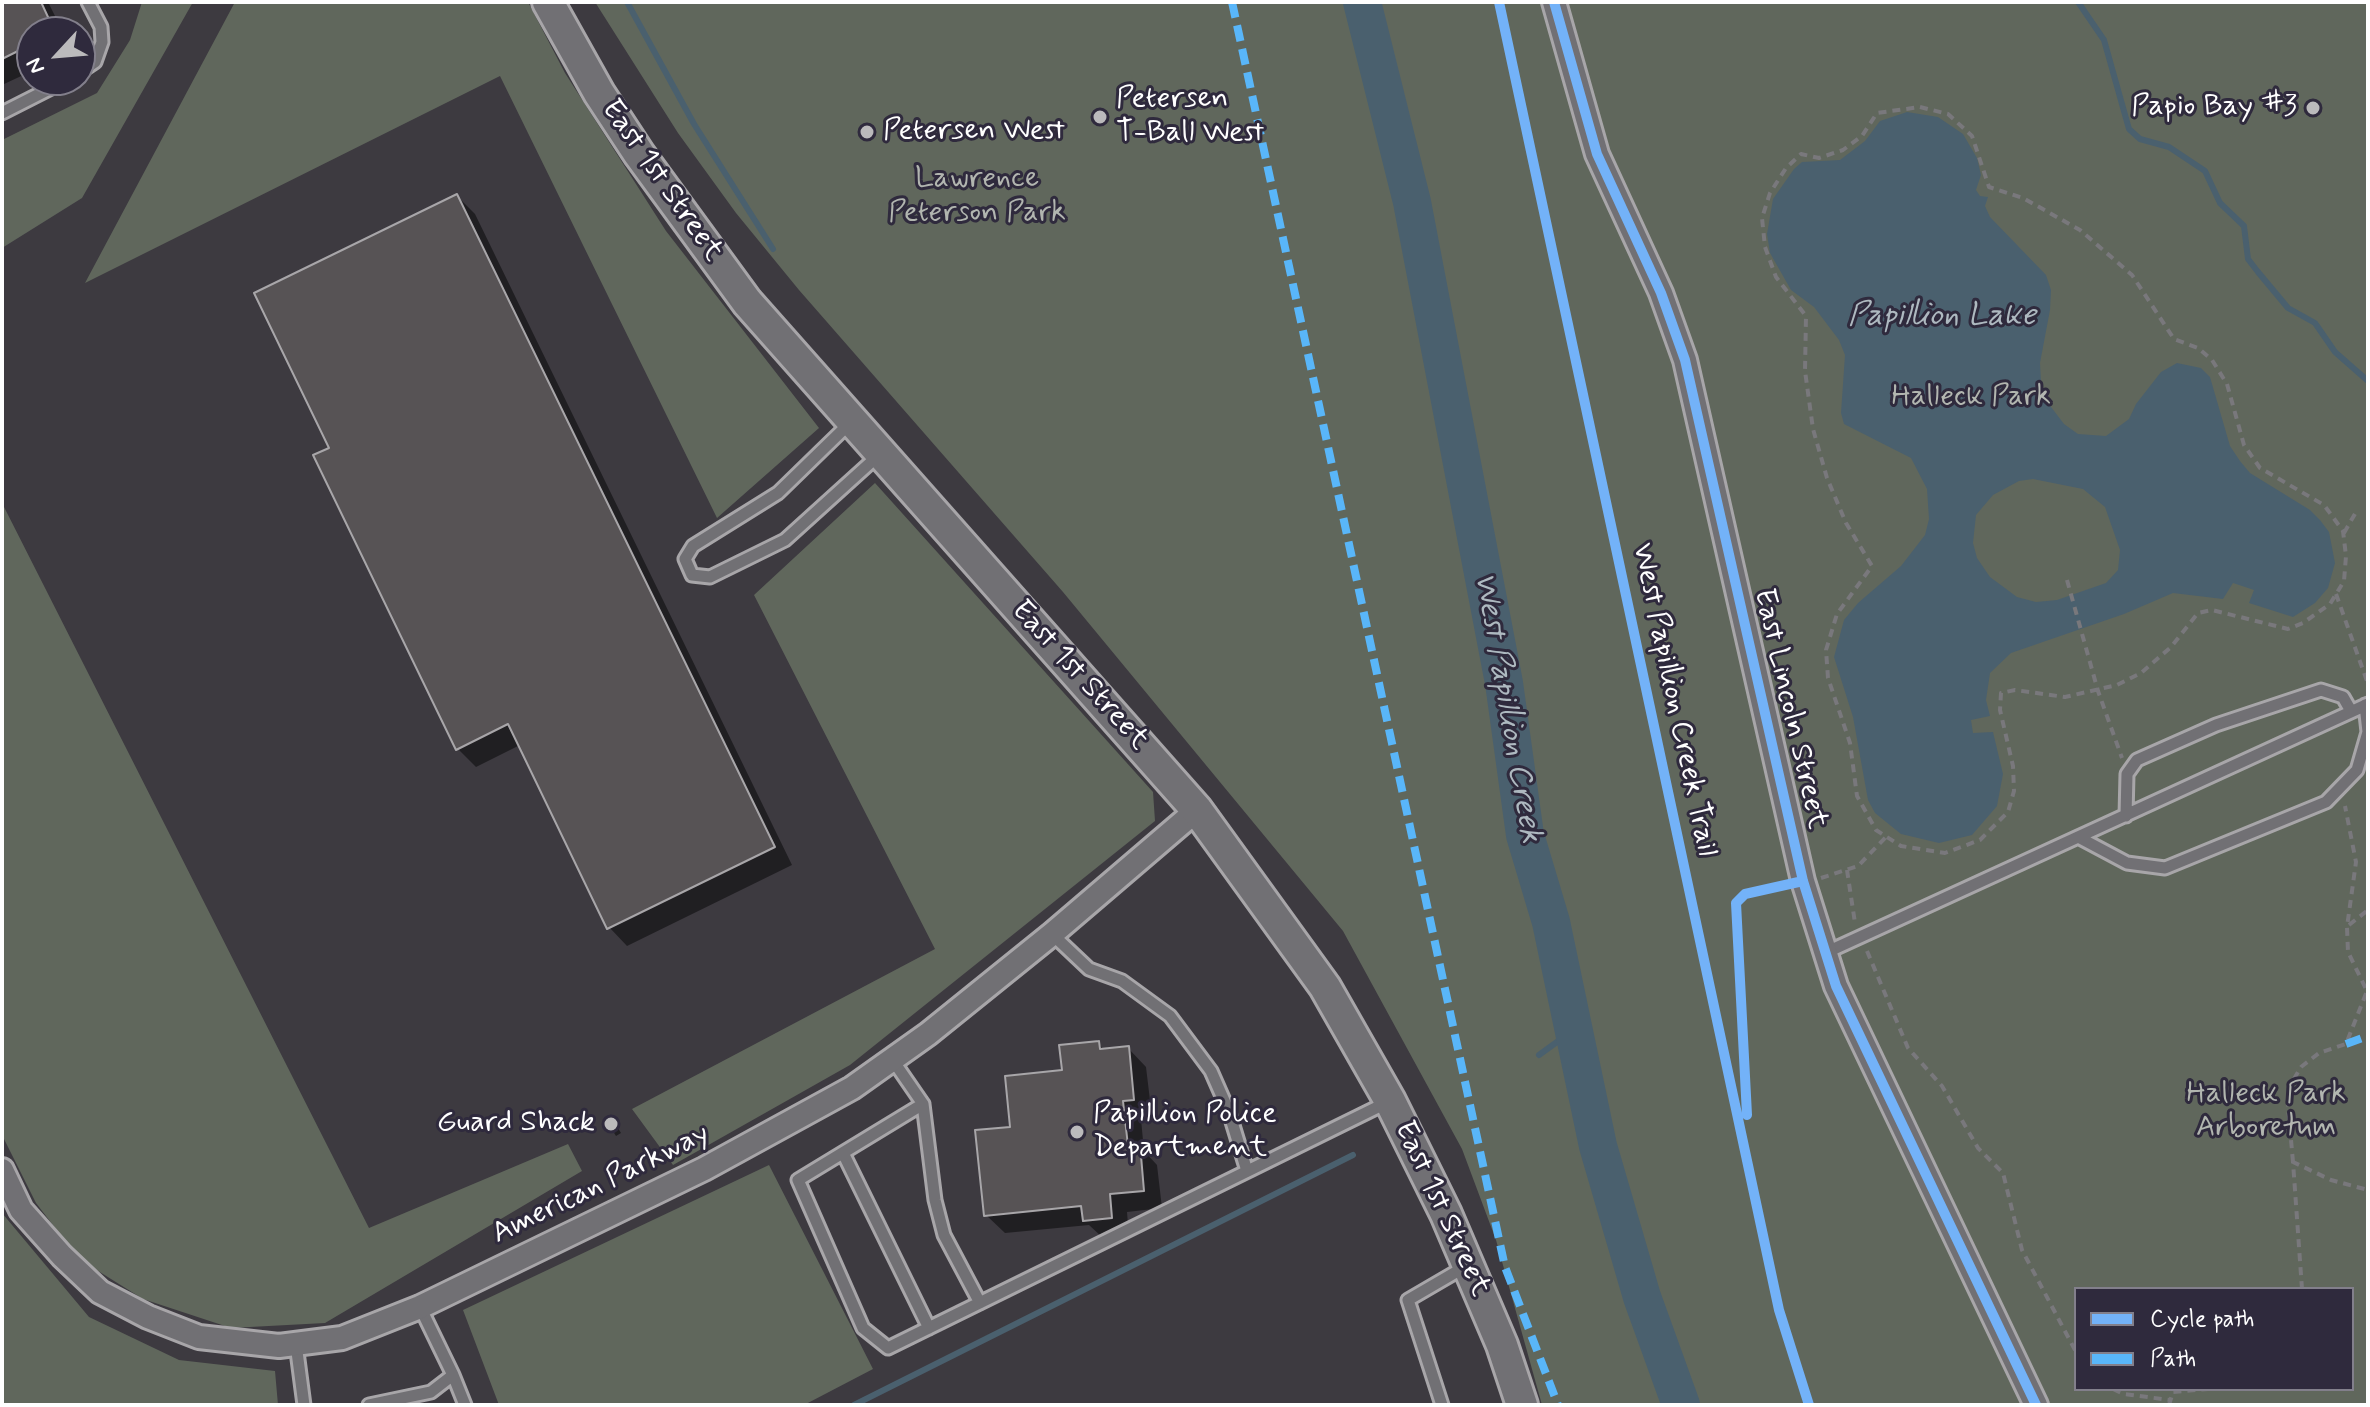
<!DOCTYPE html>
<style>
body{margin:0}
#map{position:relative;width:2370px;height:1407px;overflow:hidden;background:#3d3a40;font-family:Mynerve,sans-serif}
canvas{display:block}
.frame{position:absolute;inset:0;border:4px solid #fff;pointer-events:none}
.legend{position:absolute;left:2074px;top:1287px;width:280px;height:104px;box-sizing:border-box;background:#2f2a3d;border:2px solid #827f8b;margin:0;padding:10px 14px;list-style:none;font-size:24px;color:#fff}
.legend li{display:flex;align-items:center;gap:16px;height:40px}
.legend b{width:40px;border:2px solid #827f8b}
.north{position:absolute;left:16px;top:16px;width:80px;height:80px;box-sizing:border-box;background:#2f2a3d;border:2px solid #827f8b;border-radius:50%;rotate:244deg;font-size:22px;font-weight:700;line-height:32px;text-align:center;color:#fff}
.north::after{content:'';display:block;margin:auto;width:28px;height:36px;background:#bbbabc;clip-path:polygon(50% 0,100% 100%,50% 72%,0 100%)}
</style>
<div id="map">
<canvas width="2370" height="1407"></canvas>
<div class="frame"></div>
<ul class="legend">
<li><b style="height:10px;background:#73b2f8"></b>Cycle path</li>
<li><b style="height:10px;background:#59b6f9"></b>Path</li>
</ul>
<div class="north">N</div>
</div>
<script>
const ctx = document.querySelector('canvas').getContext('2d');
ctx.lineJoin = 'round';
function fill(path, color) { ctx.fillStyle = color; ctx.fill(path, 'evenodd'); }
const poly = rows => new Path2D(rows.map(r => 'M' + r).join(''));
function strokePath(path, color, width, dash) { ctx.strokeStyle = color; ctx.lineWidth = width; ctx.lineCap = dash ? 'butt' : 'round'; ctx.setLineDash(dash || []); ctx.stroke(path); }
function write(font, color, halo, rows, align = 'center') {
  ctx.font = font + ' Mynerve,sans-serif'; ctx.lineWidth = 6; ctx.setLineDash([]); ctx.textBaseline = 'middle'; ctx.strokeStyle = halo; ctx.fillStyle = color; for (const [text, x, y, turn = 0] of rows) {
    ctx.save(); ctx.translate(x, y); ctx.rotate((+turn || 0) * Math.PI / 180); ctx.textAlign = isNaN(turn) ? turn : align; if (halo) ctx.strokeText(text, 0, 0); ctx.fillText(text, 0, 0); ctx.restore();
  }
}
fill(poly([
 [142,2,193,2,82,198,2,248,2,140,97,93,130,40],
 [235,2,528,2,565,73,666,231,819,428,717,518,500,76,85,283],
 [595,2,2368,2,2368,1405,1542,1405,1496,1240,1462,1149,1343,931,1063,592,799,290,736,213,678,133],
 [2076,1289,2352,1289,2352,1389,2076,1389],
 [875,483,1153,792,1155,821,850,1065,673,1165,632,1109,935,949,754,595],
 [2,503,369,1228,568,1144,582,1171,325,1323,231,1328,143,1299,79,1259,36,1203,2,1135],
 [769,1165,873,1369,804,1405,499,1405,463,1310],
 [2,1213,89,1317,179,1360,275,1371,278,1405,2,1405]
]), '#60675c');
fill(poly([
 [1907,112,1938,117,1963,134,1977,158,1981,175,1976,190,1980,196,1988,197,1985,206,1990,217,2046,275,2051,290,2050,310,2040,363,2041,382,2048,403,2064,424,2078,434,2106,436,2129,419,2136,404,2161,372,2177,363,2201,368,2210,377,2230,446,2240,461,2250,473,2310,510,2320,520,2329,532,2335,563,2328,588,2315,603,2293,617,2249,603,2254,590,2233,583,2223,599,2173,593,2124,614,2011,653,1990,673,1986,700,1990,716,1971,720,1973,733,1993,732,2003,774,1997,806,1972,835,1939,843,1901,834,1875,813,1868,800,1853,717,1834,657,1844,620,1858,603,1901,566,1925,535,1929,519,1927,489,1911,458,1844,424,1841,413,1845,355,1839,340,1814,307,1791,290,1770,253,1767,234,1773,199,1794,169,1802,162,1840,160,1865,141,1880,121],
 [2033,479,2083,489,2105,507,2120,550,2118,570,2106,583,2057,600,2036,602,2017,597,1990,577,1977,558,1973,543,1976,515,1993,495,2019,481]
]), '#4a606e');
fill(poly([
 [2,2,48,2,63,32,32,32,32,71,2,85],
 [457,196,475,214,792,865,627,946,609,927,520,745,476,767,458,749,331,449],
 [1098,1043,1105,1051,1128,1048,1146,1067,1152,1117,1141,1119,1144,1151,1157,1165,1162,1208,1127,1212,1129,1236,1103,1238,1089,1225,1005,1233,986,1215,1013,1128,1064,1072],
 [612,1118,621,1133,616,1136,606,1120]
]), '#0007');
strokePath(poly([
 [627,2,694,124,773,249],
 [2078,2,2104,40,2129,129,2140,139,2169,147,2205,171,2220,203,2244,226,2248,259,2258,272,2288,308,2315,323,2335,352,2368,381],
 [1539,1055,1572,1031],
 [854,1405,1353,1155]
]), '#4a606e', 6);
strokePath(poly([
 [1362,2,1412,202,1504,683,1525,835,1551,922,1598,1146,1642,1297,1681,1405]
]), '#4a606e', 38);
const building = poly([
 [2,2,41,2,55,32,32,32,32,44,2,59,2,2],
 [457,194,775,847,607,929,508,724,456,750,313,455,329,448,254,293,457,194],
 [1099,1041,1100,1049,1129,1046,1134,1100,1123,1101,1128,1146,1140,1144,1144,1191,1110,1194,1112,1218,1083,1221,1081,1206,984,1216,975,1130,1010,1127,1005,1076,1062,1070,1059,1045,1099,1041]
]);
fill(building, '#575355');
strokePath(building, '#a8a6a9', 2);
const lane = poly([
 [80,72,95,62,102,42,101,27,88,2],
 [2,113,67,80],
 [852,421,778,493,693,546,685,559,692,575,710,577,785,540,880,454],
 [2365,705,2368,732],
 [2126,816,2127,774,2137,760,2216,725,2321,690,2343,697,2351,711],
 [2080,838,2127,863,2165,868,2326,802,2357,770,2368,732],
 [1052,934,1089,969,1122,981,1170,1016,1211,1071,1229,1112,1247,1171],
 [1825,953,2368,704],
 [892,1059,923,1104,798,1180,863,1328,888,1348,1390,1101],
 [923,1104,935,1200,944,1235,980,1303],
 [843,1153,929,1328],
 [296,1344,304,1405],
 [453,1375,465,1405],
 [369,1405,431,1392,453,1375,420,1307],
 [1442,1405,1408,1300,1468,1265]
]);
const street = poly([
 [1554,2,1597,154,1661,293,1685,360,1803,881,1836,986,2036,1405],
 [2,1170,21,1210,62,1256,100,1292,148,1317,199,1337,279,1346,342,1338,420,1307,704,1169,852,1088,928,1034,1052,934,1197,810]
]);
const secondary = poly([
 [548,2,599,93,639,154,747,302,1197,810,1325,987,1390,1101,1446,1214,1502,1345,1522,1405]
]);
strokePath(lane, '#a8a6a9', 17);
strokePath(street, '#a8a6a9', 28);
strokePath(secondary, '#a8a6a9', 36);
strokePath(poly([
 [1920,107,1948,114,1972,136,1989,187,2023,198,2080,230,2132,275,2174,339,2198,348,2212,360,2227,384,2244,445,2260,468,2324,505,2343,531,2346,556,2344,581,2330,604,2303,623,2288,629,2212,610,2198,613,2171,647,2141,673,2117,685,2065,697,2015,690,2001,693,2000,710,2013,766,2014,791,2008,812,1980,840,1945,853,1901,846,1876,830,1857,796,1850,743,1828,678,1826,650,1837,614,1872,566,1846,523,1827,478,1813,429,1805,371,1806,316,1776,277,1765,247,1762,218,1770,193,1786,168,1801,154,1819,158,1843,150,1862,136,1877,113,1920,107],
 [2344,533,2356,512],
 [2067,580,2098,691,2122,758],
 [2336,594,2368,684],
 [1847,870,1855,923],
 [1821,878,1858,866,1886,837],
 [2349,925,2368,910],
 [1867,951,1908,1048,1942,1086,1978,1148,2003,1173,2022,1250,2076,1352],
 [2293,1162,2288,1106,2291,1084,2301,1067,2319,1053,2346,1044,2367,991,2348,952,2347,927,2356,862,2345,806],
 [2302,1289,2293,1162,2331,1180,2368,1190],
 [2113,1389,2124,1394,2170,1400],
 [2169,1405,2173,1392,2208,1389]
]), '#79787c', 4, [8, 6]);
strokePath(lane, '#717074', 11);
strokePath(street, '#717074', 22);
strokePath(secondary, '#717074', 30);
strokePath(poly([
 [1232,2,1505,1267,1558,1405],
 [2346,1044,2368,1036]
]), '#59b6f9', 8, [16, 8]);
strokePath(poly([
 [1499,2,1779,1310,1809,1405],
 [1554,2,1597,154,1661,293,1685,360,1803,881,1836,986,2036,1405],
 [1747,1115,1736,903,1745,894,1803,881]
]), '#73b2f8', 10);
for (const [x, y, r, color] of [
 [2313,108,8,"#bbbabc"],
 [1100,117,8,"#bbbabc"],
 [867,132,8,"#bbbabc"],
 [611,1124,8,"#bbbabc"],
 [1077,1132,8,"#bbbabc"]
]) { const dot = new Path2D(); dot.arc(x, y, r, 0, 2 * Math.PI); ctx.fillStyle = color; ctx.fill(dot); strokePath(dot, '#2f2a3d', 3); }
write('30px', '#fff', '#2f2a3d', [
 ["Petersen",1116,100],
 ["T-Ball West",1116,134],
 ["Papio Bay #3",2297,108,"right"],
 ["Petersen West",883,132],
 ["Papillion Police",1093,1115],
 ["Department",1093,1149],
 ["Guard Shack",595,1124,"right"]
], 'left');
write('30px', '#b2b6b0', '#2f2a3d', [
 ["Lawrence",977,180],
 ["Peterson Park",977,214],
 ["Halleck Park",1971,398],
 ["Halleck Park",2266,1095],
 ["Arboretum",2266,1129]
]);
write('30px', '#fff', '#2f2a3d', [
 ["East 1st Street",661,181,55],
 ["East 1st Street",1079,676,48],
 ["West Papillion Creek Trail",1673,700,78],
 ["East Lincoln Street",1789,709,77],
 ["American Parkway",601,1185,-26],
 ["East 1st Street",1441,1209,65]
]);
write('italic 32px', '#aeb9c0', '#2f2a3d', [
 ["Papillion Lake",1942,317],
 ["West Papillion Creek",1506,708,80]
]);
</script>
